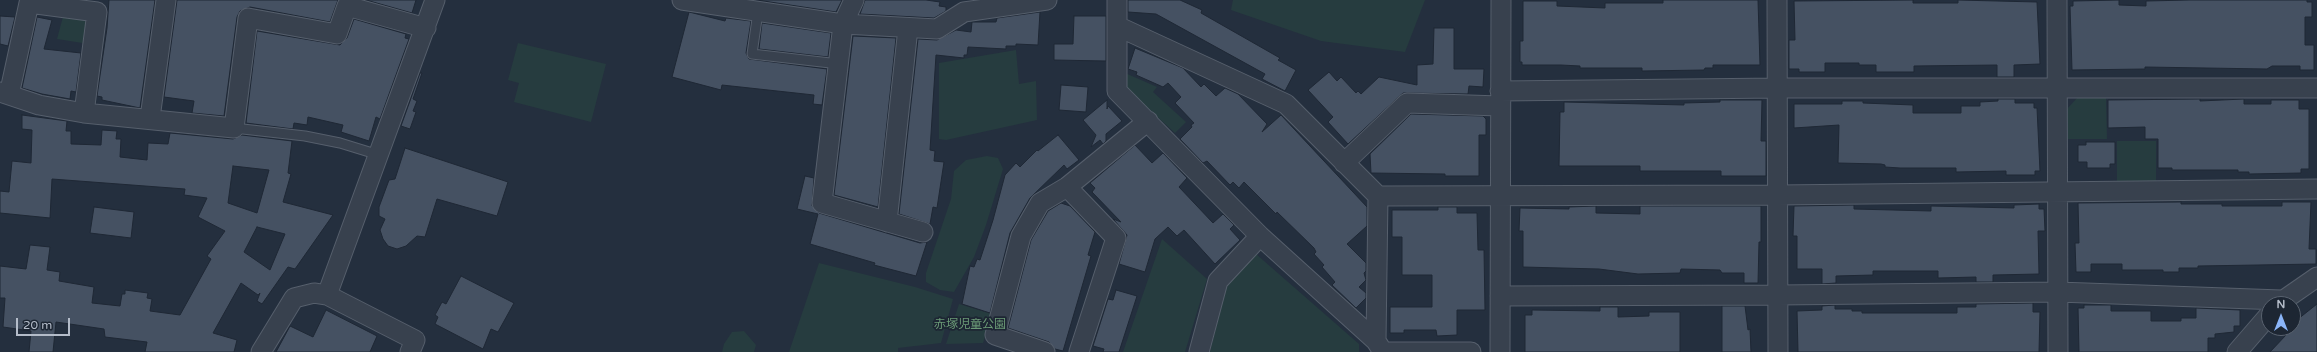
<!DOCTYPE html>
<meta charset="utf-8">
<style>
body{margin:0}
#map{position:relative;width:2317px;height:352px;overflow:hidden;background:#242f3e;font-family:"Varela Round",sans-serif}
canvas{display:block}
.north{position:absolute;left:2261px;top:296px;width:40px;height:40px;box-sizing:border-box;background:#1d2633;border:1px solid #59626f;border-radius:50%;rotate:0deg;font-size:11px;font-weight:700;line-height:16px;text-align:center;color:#b4bcc9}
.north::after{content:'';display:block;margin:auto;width:14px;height:18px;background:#8ab4f8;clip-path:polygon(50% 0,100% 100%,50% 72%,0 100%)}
.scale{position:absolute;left:16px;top:318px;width:54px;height:18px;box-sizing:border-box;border:2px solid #b4bcc9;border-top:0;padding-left:5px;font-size:12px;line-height:14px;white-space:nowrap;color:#b4bcc9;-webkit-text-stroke:3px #1d2633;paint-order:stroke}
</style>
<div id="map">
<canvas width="2317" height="352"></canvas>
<div class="north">N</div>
<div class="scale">20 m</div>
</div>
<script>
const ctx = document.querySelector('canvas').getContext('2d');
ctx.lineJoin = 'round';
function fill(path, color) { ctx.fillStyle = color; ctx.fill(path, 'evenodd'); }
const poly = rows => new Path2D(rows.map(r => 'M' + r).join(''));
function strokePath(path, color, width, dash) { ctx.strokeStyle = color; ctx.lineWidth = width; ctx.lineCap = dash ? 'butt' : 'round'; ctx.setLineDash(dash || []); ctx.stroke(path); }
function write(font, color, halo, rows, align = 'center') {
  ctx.font = font + ' "Varela Round","Noto Sans JP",sans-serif'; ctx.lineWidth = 3.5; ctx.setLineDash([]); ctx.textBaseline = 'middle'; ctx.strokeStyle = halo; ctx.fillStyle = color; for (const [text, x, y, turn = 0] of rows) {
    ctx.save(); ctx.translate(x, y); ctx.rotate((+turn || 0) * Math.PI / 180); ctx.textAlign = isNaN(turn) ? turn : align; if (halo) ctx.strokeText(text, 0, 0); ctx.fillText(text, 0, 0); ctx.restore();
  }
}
fill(poly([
 [1233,0,1425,0,1405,52,1321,41,1231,10],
 [64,13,87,15,89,44,57,39],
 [518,43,606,64,591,122,514,102,519,83,508,80],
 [1016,50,1019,84,1036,81,1037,120,946,140,939,139,939,63],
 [1125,73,1157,87,1153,92,1186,122,1175,133,1124,87],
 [2106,97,2107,139,2068,139,2067,109,2077,98],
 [2117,141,2156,141,2156,181,2117,181],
 [987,156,998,158,1003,169,986,225,974,257,954,292,940,290,926,282,926,273,951,199,954,171,966,160],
 [1162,239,1207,279,1185,352,1123,352],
 [1256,254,1359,344,1359,352,1210,352,1225,290,1242,264],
 [819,263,915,287,953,299,941,343,898,348,898,352,789,352],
 [959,304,992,314,983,343,946,344],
 [744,331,756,345,754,352,722,352,724,344,732,332]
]), '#263c3f');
const building = poly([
 [109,0,155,0,140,108,102,100,102,97,97,96,107,28,109,0],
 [177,0,338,0,330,22,250,7,240,11,237,17,224,116,192,113,194,101,164,97,177,0],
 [366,0,416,0,412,13,366,0],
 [757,0,842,0,836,12,757,0],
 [865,0,926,0,940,2,939,6,946,7,946,11,934,18,860,14,865,0],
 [1128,0,1180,0,1202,10,1201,13,1280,58,1278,60,1296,70,1285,91,1262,79,1265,74,1156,14,1128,12,1128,0],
 [1663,0,1758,0,1760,65,1713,65,1713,68,1705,68,1704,70,1642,71,1642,68,1580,68,1580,66,1561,65,1522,65,1522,62,1520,62,1520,41,1523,41,1523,1,1557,1,1557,6,1605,8,1605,3,1663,3,1663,0],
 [1913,0,1913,3,1958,3,1958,0,2037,2,2040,64,2014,65,2014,77,1997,77,1997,65,1914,66,1914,72,1876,72,1876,65,1859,65,1859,63,1825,63,1825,72,1799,72,1799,69,1789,69,1789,40,1795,40,1794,1,1913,0],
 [2119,0,2119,5,2146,6,2146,1,2189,0,2307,0,2307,2,2312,2,2312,17,2305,17,2305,45,2314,45,2314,70,2300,70,2300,66,2272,66,2267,69,2145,67,2145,69,2072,70,2070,6,2073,6,2073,1,2119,0],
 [689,12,725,21,726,18,751,21,746,53,749,59,827,69,822,105,813,104,814,95,722,85,721,90,672,77,689,12],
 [1040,12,1038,45,1016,44,1016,46,1006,46,1006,49,968,47,967,55,964,55,964,58,936,55,930,150,935,151,934,161,944,162,937,208,933,207,930,224,899,214,918,39,937,40,956,30,971,32,972,22,996,22,997,18,1040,12],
 [0,16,15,17,8,46,0,44,0,16],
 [1074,16,1106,16,1106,61,1054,60,1054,44,1073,44,1074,16],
 [37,17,52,20,44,49,81,53,76,92,71,91,70,99,42,94,22,88,37,17],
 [354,19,406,34,405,38,409,39,380,119,376,117,369,141,341,132,343,125,308,117,307,125,294,123,293,129,246,123,257,31,340,45,347,38,354,19],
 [762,23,831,33,828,57,759,49,762,23],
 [1434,28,1454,28,1454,69,1484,69,1483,87,1469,86,1468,94,1403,93,1348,144,1328,122,1333,117,1308,90,1329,72,1337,81,1341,77,1356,93,1358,91,1361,94,1379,77,1417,85,1417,65,1433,64,1434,28],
 [853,36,896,38,878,207,834,195,853,36],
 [1135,48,1183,68,1201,87,1204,84,1216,96,1225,88,1238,94,1267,124,1262,132,1281,115,1367,207,1367,226,1347,244,1366,263,1366,271,1364,273,1366,280,1359,287,1366,293,1366,298,1356,308,1332,285,1335,282,1322,267,1324,265,1314,254,1316,252,1314,248,1277,212,1276,214,1244,182,1239,188,1233,182,1230,185,1207,161,1203,163,1180,139,1192,127,1191,125,1194,123,1175,103,1181,97,1168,83,1163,87,1136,75,1137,72,1128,69,1135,48],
 [420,73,422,73,413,99,417,101,413,111,416,112,410,129,401,126,420,73],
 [1061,85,1088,87,1086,112,1059,110,1061,85],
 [1998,99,2015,99,2015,103,2034,103,2034,108,2037,108,2040,171,2035,171,2035,175,2006,175,2006,171,1956,172,1956,168,1900,168,1885,167,1885,165,1881,164,1838,163,1839,125,1794,128,1794,104,1842,104,1842,101,1863,101,1863,103,1913,105,1913,113,1961,113,1961,106,1980,106,1980,102,1998,101,1998,99],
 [2200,99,2200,101,2244,99,2244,104,2271,104,2271,100,2299,100,2299,109,2309,109,2309,169,2301,169,2301,173,2249,174,2249,172,2238,172,2238,170,2172,170,2172,168,2158,168,2158,139,2145,139,2145,127,2108,128,2108,100,2200,99],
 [1107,100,1107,109,1108,106,1122,121,1106,134,1106,141,1103,144,1100,140,1091,147,1096,135,1083,120,1107,100],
 [1720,100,1762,100,1761,141,1766,141,1766,176,1721,176,1721,171,1640,171,1640,166,1559,166,1560,112,1564,112,1564,102,1684,105,1684,103,1720,102,1720,100],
 [1411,114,1483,116,1486,119,1486,135,1479,135,1479,176,1445,176,1445,174,1371,173,1370,154,1411,114],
 [22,115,67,121,66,131,71,131,71,144,101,145,102,130,117,131,116,139,121,139,120,157,147,160,148,143,168,144,170,133,233,139,242,135,292,141,288,173,291,174,283,202,333,215,295,269,288,267,262,304,257,301,260,293,258,295,241,283,213,333,237,340,234,352,145,352,147,342,105,337,104,329,56,322,53,352,29,352,31,331,3,327,5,298,0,298,0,266,26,269,30,245,50,247,47,270,60,272,59,281,94,287,92,303,120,306,122,294,125,294,125,290,148,293,147,298,152,299,150,311,180,315,211,259,207,256,225,231,198,217,207,198,184,195,185,189,52,179,50,218,0,213,0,191,9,192,12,161,31,163,32,130,22,129,22,115],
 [233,166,269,170,257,213,228,203,233,166],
 [257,227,285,234,270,270,244,252,257,227],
 [1058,135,1079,160,1067,169,1064,165,1030,198,1010,233,990,313,962,304,970,266,974,267,977,259,980,260,993,220,1005,175,1016,163,1020,167,1037,150,1038,151,1058,135],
 [2086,142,2115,142,2115,164,2110,164,2110,168,2087,168,2087,162,2078,162,2078,145,2086,145,2086,142],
 [1135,145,1152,163,1163,153,1187,178,1179,187,1213,223,1223,214,1234,225,1230,229,1240,240,1215,264,1184,230,1177,236,1168,227,1155,239,1145,272,1119,264,1127,235,1113,219,1121,222,1092,192,1095,188,1090,183,1135,145],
 [405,148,508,182,497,216,437,199,425,237,417,236,406,246,397,249,388,246,383,239,380,230,385,219,379,216,379,207,389,180,395,179,405,148],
 [805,176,814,178,812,206,819,213,920,243,927,242,916,276,874,265,875,263,810,244,818,214,797,209,805,176],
 [2181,202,2181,204,2222,204,2222,206,2282,206,2282,202,2311,202,2309,249,2316,249,2316,264,2198,266,2198,268,2179,268,2179,272,2163,272,2163,270,2122,270,2122,264,2091,264,2091,272,2076,272,2075,243,2079,243,2078,203,2181,202],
 [1061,203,1070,206,1095,232,1088,255,1091,256,1063,351,1055,349,1049,342,1008,328,1031,240,1048,211,1061,203],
 [2039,204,2039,209,2044,209,2045,231,2038,231,2039,274,1993,275,1993,282,1976,282,1976,277,1938,278,1938,271,1873,271,1873,275,1836,276,1836,283,1822,284,1822,269,1797,269,1797,236,1793,236,1794,206,1854,205,1854,209,1931,211,1931,206,2014,208,2014,205,2039,204],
 [1596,206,1596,213,1640,214,1640,206,1761,206,1761,242,1759,242,1758,283,1744,283,1744,273,1722,273,1720,270,1681,269,1680,273,1638,274,1599,269,1523,267,1523,231,1519,231,1520,208,1569,209,1569,207,1596,206],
 [94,207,134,212,131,238,90,233,94,207],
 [1438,207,1457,207,1457,213,1477,213,1478,250,1484,250,1485,310,1457,310,1457,335,1437,336,1436,330,1404,330,1404,333,1390,333,1390,307,1432,307,1432,275,1402,275,1402,237,1392,237,1392,210,1438,210,1438,207],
 [461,276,514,303,498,332,491,329,483,349,435,324,438,317,435,315,442,302,446,304,461,276],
 [1116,290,1137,296,1119,352,1103,352,1104,349,1093,346,1108,299,1113,300,1116,290],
 [2033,303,2033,312,2040,312,2039,352,1798,352,1797,311,1822,310,1822,306,1835,305,1835,309,1852,309,1852,311,1862,311,1862,313,1957,313,1957,307,1976,307,1976,304,2033,303],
 [2317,304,2317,352,2270,352,2286,335,2278,328,2293,328,2293,323,2317,304],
 [2084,305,2111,305,2111,311,2151,311,2151,321,2181,321,2181,318,2196,318,2196,308,2240,310,2240,326,2234,326,2234,332,2215,334,2215,338,2208,338,2208,352,2079,352,2078,308,2084,308,2084,305],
 [1722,306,1745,306,1748,330,1750,329,1751,352,1722,352,1722,306],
 [1600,307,1618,307,1618,317,1649,316,1649,312,1680,312,1680,352,1525,352,1525,315,1532,315,1532,310,1600,311,1600,307],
 [326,310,377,336,370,352,276,352,290,326,313,337,326,310]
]);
fill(building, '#455162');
strokePath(building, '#1f2835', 1);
const service = poly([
 [758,12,752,54,839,64],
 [234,128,305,136,340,143,379,155]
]);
const minor = poly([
 [682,0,843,24,937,29,964,12,1047,0],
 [854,0,843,24,822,203,923,232],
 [1117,0,1117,91,1260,236,1376,341,1383,352,1471,352],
 [1777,0,1778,352],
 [2057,0,2058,352],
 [1117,26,1286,104,1378,196,1777,195,2317,189],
 [1500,91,1778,88,2317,88],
 [0,92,39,105,84,113,234,128,248,18,337,34,347,6,426,28],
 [9,95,29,3,97,12,84,113],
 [150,118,166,0],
 [1344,163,1407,103,1500,106],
 [1067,187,1116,238,1079,352],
 [887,222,908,28],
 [327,295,435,0],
 [1500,296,1778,295,2058,292,2281,300],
 [2278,304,2317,277],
 [1376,341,1378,196],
 [261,352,294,298,314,293,327,295,415,340,410,352],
 [1045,352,995,335,1021,236,1040,203,1067,187,1148,121],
 [1199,352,1218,281,1260,236],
 [1500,352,1501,0],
 [2237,352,2269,315]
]);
strokePath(service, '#565f6c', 11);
strokePath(minor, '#565f6c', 21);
strokePath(service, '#38414e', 9);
strokePath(minor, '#38414e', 19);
write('12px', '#6b9a76', '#1d2633', [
 ["赤塚児童公園",970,325]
]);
</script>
